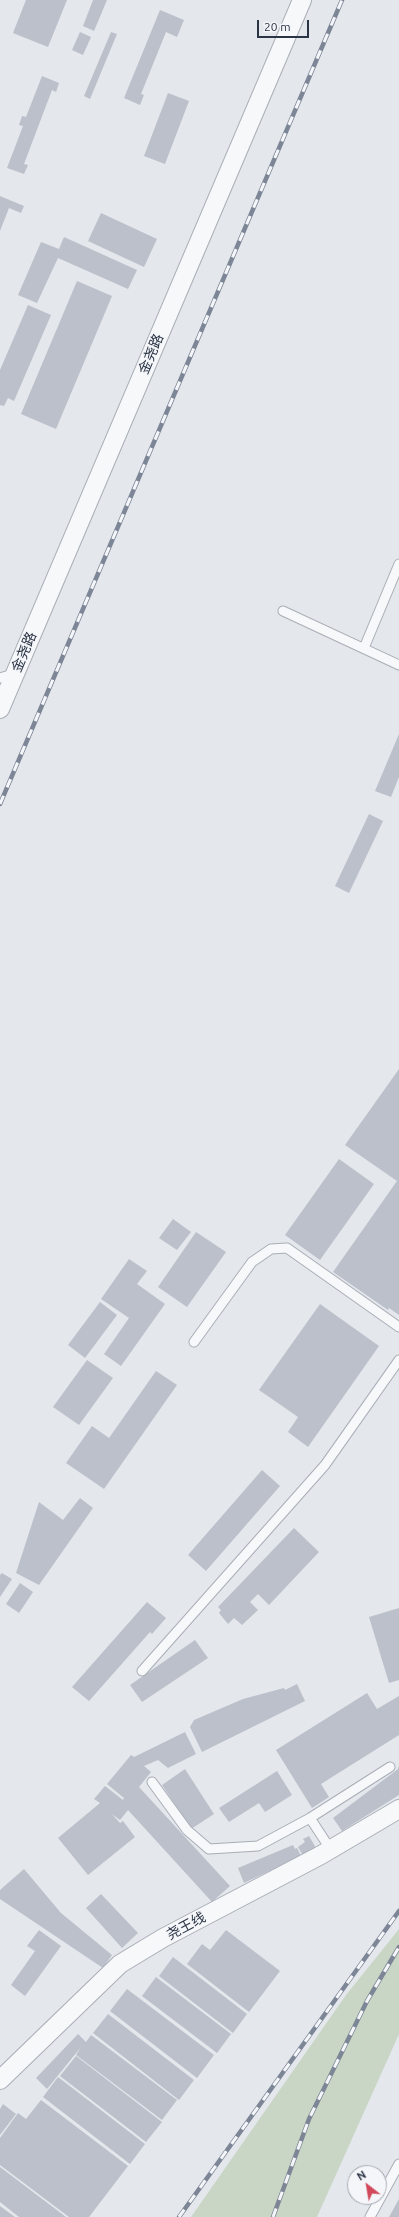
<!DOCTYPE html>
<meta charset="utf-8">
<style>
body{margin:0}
#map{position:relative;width:399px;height:2217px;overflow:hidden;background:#e4e7ec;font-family:Ubuntu,sans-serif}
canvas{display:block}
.north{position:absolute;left:347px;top:2165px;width:40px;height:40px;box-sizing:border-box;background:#f4f6f9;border:1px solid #a4a8b1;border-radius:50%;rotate:329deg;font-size:11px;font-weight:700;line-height:16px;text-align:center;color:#2b3445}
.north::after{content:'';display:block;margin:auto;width:14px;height:18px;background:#d1495b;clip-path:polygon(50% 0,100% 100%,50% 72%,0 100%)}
.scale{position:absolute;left:257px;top:20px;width:52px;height:18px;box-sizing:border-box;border:2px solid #2b3445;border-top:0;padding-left:5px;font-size:12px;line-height:14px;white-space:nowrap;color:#2b3445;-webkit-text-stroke:3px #f4f6f9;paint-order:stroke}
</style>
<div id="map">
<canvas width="399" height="2217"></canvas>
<div class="north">N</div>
<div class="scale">20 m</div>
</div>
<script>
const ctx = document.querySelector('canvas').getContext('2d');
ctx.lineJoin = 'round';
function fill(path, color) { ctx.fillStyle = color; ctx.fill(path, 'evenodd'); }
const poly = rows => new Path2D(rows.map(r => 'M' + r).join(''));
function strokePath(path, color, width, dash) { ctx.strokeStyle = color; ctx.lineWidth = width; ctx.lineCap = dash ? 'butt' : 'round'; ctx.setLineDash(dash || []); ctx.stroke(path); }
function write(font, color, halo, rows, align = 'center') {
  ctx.font = font + ' Ubuntu,"Noto Sans SC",sans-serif'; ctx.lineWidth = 3; ctx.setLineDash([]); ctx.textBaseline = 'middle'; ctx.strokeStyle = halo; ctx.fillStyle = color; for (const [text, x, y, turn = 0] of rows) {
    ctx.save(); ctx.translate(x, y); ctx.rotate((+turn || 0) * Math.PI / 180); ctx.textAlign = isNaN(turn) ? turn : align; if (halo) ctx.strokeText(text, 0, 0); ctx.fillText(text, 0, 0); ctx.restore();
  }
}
fill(poly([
 [399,1929,399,2034,317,2217,191,2217,346,1995]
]), '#c9d6c5');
fill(poly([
 [26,0,67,0,48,47,13,33],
 [93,0,107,0,94,31,83,26],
 [160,10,184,20,177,37,166,32,141,94,144,95,140,105,124,98],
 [80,32,91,37,83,55,72,50],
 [111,32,117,34,90,99,84,96],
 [42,76,59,83,56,92,52,90,24,164,28,165,24,174,7,168,23,126,19,125,22,116,26,117],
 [168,93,189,101,165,164,144,156],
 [0,196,24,206,21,213,9,208,0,231],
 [101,213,157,239,144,267,88,241],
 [64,237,137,270,128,289,58,258,37,303,18,295,41,242,59,249],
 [77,281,112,296,56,429,21,414],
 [28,305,51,315,14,401,8,398,4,406,0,405,0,370],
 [399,734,399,777,391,797,375,791],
 [369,814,383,821,349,893,335,886],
 [399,1069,399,1315,389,1308,388,1310,333,1272,397,1181,345,1145],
 [339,1159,374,1184,320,1260,285,1235],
 [173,1219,191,1232,177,1250,159,1238],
 [196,1232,226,1252,187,1307,158,1287],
 [129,1259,147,1271,137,1284,165,1304,121,1366,104,1354,129,1318,101,1299],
 [100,1302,117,1315,85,1358,68,1345],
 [320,1304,379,1346,308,1447,288,1432,298,1417,259,1390],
 [87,1360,113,1378,79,1425,53,1407],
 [156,1371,177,1385,104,1489,66,1463,92,1426,109,1438],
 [262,1470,280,1486,206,1571,188,1555],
 [80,1498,93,1508,39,1585,16,1573,39,1502,63,1520],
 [294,1528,319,1552,269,1605,258,1594,250,1602,258,1610,242,1625,234,1618,228,1624,219,1613,221,1610,218,1607],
 [2,1573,12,1579,0,1597,0,1575],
 [20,1583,33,1592,19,1613,6,1604],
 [147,1602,166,1618,152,1634,150,1632,89,1701,72,1687],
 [399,1608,399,1680,389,1683,369,1617],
 [195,1640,208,1658,142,1702,130,1685],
 [297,1684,305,1701,202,1752,190,1727,194,1720,243,1699,284,1688,285,1690],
 [367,1693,377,1709,399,1696,399,1735,321,1784,329,1797,312,1808,276,1750],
 [185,1732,196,1754,168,1768,158,1760,144,1766,151,1772,139,1787,230,1886,212,1902,128,1810,120,1820,112,1814,120,1823,123,1821,135,1837,88,1875,58,1838,100,1803,94,1799,105,1786,123,1800,124,1798,107,1784,131,1755,134,1757],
 [399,1765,399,1795,342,1831,333,1818,398,1769],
 [185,1769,214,1814,191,1829,162,1785],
 [277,1771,292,1795,265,1812,259,1803,229,1822,219,1808],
 [309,1836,316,1848,303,1856,298,1847,305,1842,303,1839],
 [293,1845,295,1849,297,1848,301,1856,244,1883,238,1868],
 [24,1869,61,1913,112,1955,103,1968,0,1899,0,1890],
 [101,1894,138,1933,122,1948,86,1908],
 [39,1930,61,1946,25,1996,11,1985,35,1951,27,1946],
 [226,1930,280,1971,249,2012,187,1964,202,1944,210,1950],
 [173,1957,247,2014,233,2033,159,1976],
 [156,1977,231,2034,217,2053,142,1996],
 [127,1989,214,2055,197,2078,110,2011],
 [108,2014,194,2080,179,2100,93,2033],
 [78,2034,86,2042,91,2035,177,2100,162,2120,76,2055,81,2047,47,2089,36,2078],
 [76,2056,162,2122,146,2142,60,2076],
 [58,2077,145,2144,130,2164,43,2097],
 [41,2100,128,2166,89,2217,69,2217,0,2165,0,2138,18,2113,26,2119],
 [3,2104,16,2114,0,2135,0,2109],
 [0,2167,66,2217,19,2217,0,2202],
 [399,2199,399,2217,389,2217],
 [0,2206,15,2217,0,2217]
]), '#bbc0ca');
const lane = poly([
 [283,611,399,665],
 [364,648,399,564],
 [0,678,16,673],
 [194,1342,252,1262,271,1249,287,1248,399,1327],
 [142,1671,325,1465,399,1360],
 [152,1782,187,1830,209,1849,258,1846,310,1818],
 [331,1850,310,1818,390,1767],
 [370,2217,399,2164]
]);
const street = poly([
 [0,709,302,0],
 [0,2080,120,1964,163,1938,321,1855,399,1809]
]);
strokePath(lane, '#a9aeb7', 11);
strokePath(street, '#a9aeb7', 20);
strokePath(lane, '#f7f8fa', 9);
strokePath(street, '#f7f8fa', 18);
const rail = poly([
 [0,804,342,0],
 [179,2217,399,1911],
 [273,2217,309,2119,367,2001,399,1947]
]);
strokePath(rail, '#7d8696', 4.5);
strokePath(rail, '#f4f6f9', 3, [9]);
write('14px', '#2b3445', '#f4f6f9', [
 ["金尧路",151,354,-67],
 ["金尧路",24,652,-67],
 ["尧王线",186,1926,-28]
]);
</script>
